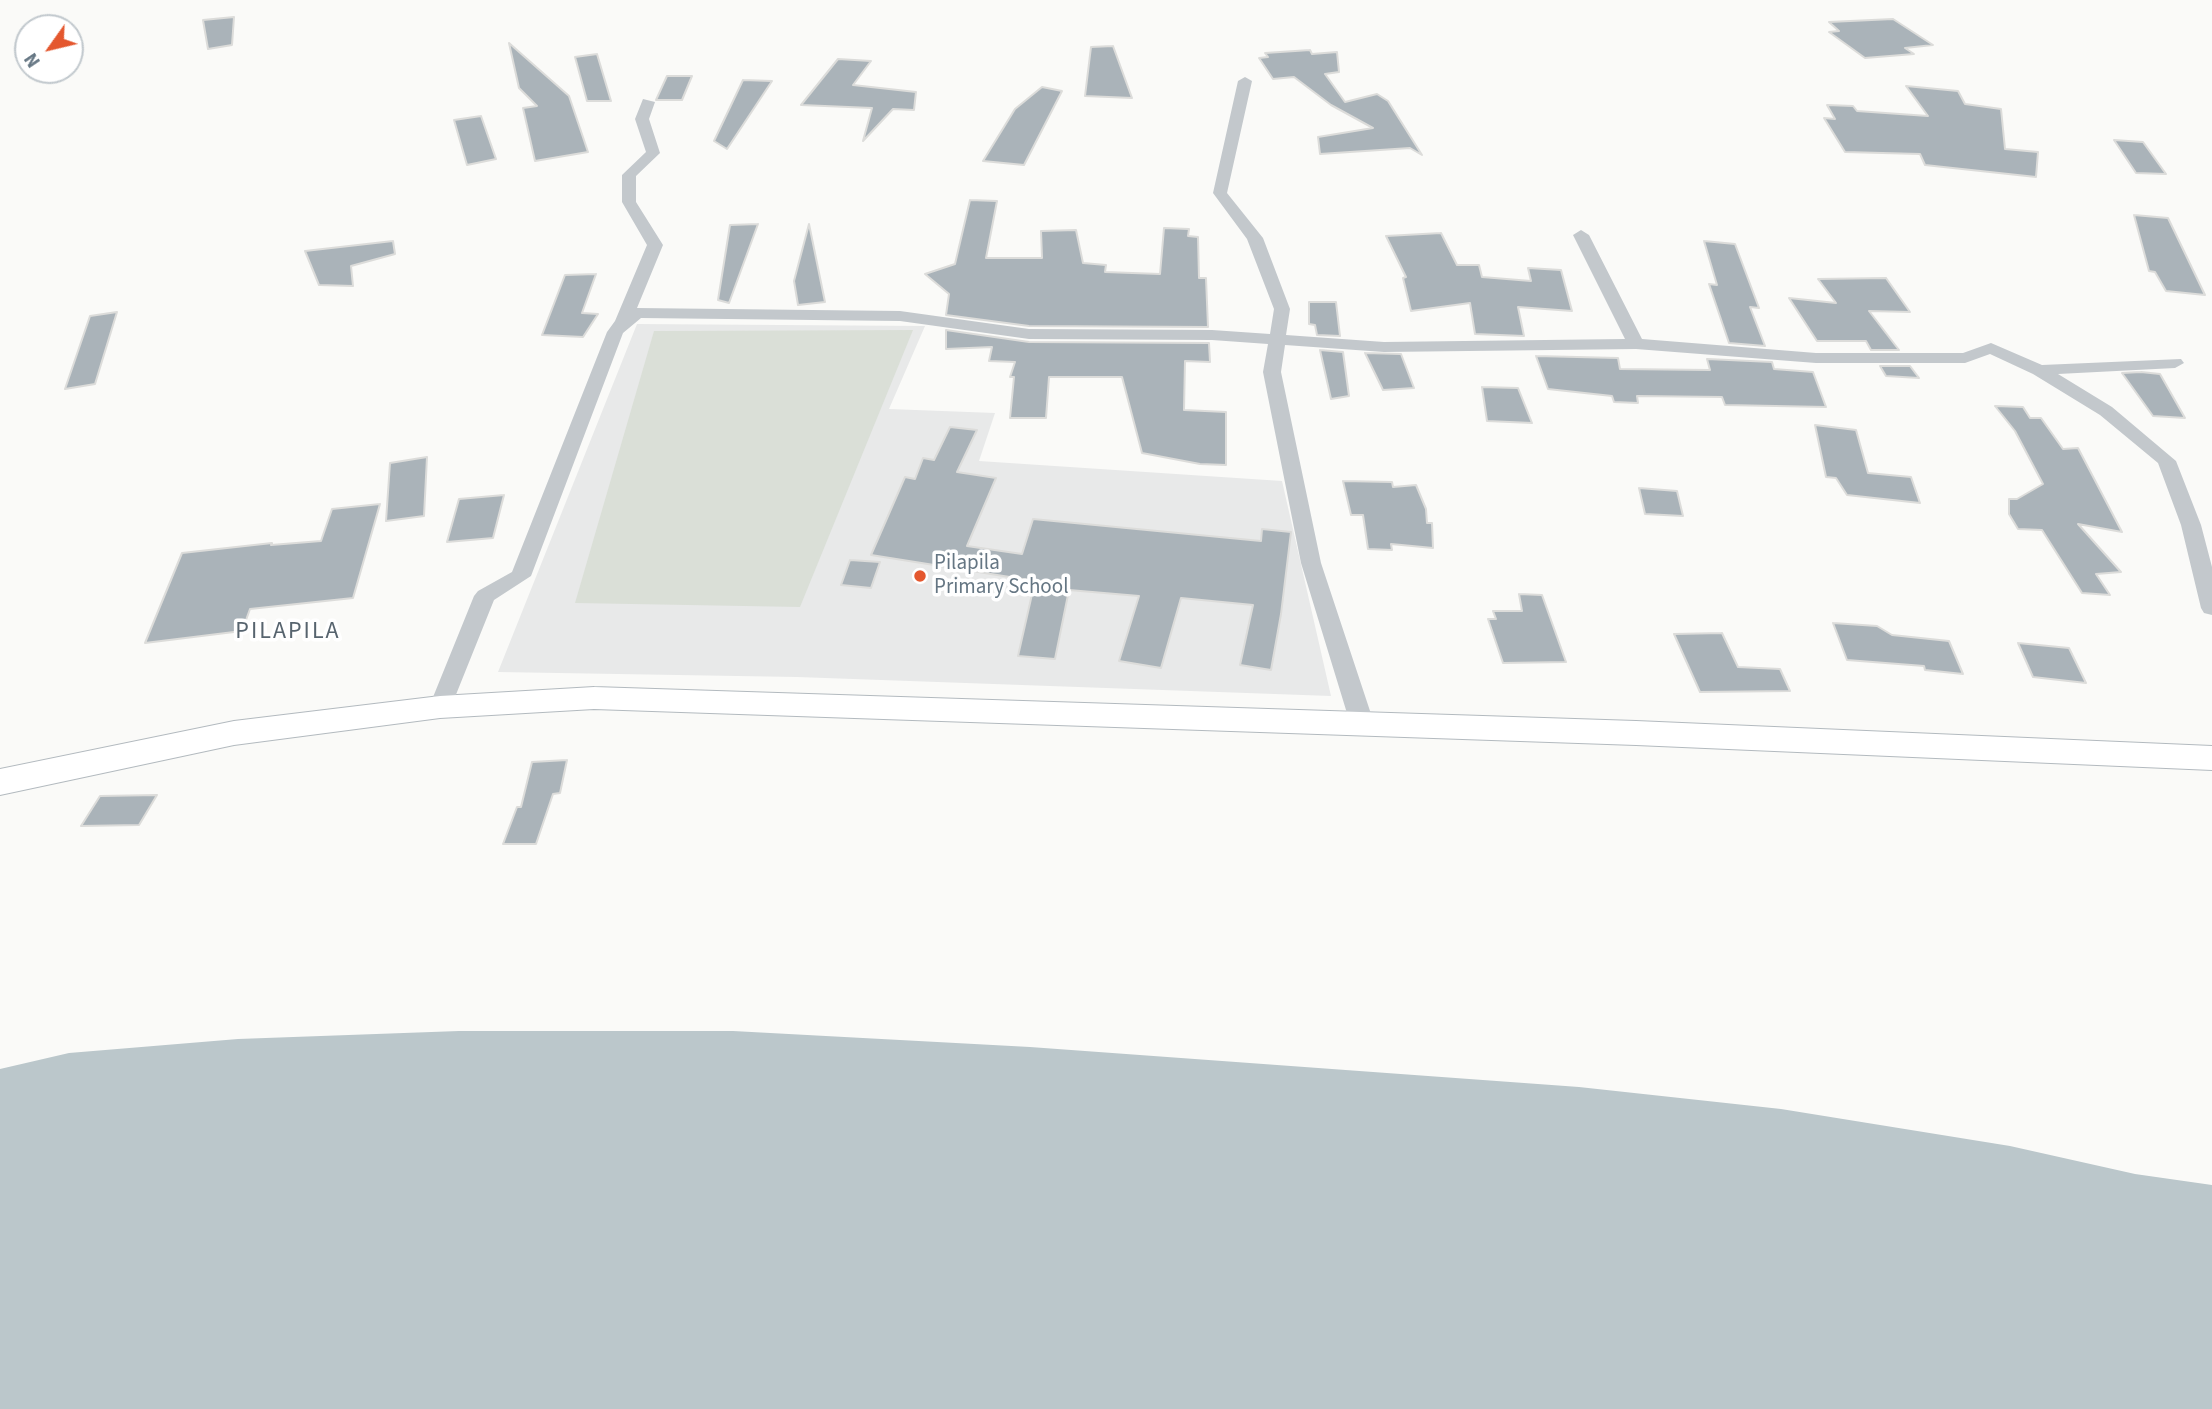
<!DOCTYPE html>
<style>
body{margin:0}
#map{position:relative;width:2212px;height:1409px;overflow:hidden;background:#fafaf8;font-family:"Source Sans 3",sans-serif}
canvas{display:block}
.north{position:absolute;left:14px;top:14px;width:70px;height:70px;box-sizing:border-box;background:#fff;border:2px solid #c1c8cd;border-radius:50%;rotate:236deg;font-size:19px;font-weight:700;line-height:28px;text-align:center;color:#657683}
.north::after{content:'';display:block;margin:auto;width:24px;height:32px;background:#e4572e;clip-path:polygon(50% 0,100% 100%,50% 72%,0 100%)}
</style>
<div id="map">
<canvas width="2212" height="1409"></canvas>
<div class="north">N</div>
</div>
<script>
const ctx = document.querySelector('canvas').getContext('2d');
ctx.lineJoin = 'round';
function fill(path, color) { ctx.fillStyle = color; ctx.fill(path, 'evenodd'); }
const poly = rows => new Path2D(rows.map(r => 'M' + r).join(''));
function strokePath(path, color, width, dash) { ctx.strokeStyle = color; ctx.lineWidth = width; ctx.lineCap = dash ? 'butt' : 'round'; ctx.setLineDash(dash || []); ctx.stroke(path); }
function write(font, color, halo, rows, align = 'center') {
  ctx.font = font + ' "Source Sans 3",sans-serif'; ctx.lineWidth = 7; ctx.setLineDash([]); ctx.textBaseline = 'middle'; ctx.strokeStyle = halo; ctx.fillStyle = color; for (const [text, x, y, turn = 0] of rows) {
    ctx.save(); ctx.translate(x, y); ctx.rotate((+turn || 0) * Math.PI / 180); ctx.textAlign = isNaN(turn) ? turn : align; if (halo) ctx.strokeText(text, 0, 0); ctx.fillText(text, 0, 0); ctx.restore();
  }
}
fill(poly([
 [637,324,925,326,889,409,995,413,979,461,1282,481,1331,696,797,677,498,672]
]), '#e8e9e9');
fill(poly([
 [913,330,800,607,575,603,654,331]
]), '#dadfd7');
fill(poly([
 [459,1031,733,1031,1030,1047,1579,1087,1781,1109,2010,1146,2135,1174,2212,1185,2212,1409,0,1409,0,1069,69,1053,238,1039]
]), '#bbc7cb');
const building = poly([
 [234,17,232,45,208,49,203,20,234,17],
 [1893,19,1933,45,1905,48,1914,54,1865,58,1829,32,1839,31,1829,22,1893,19],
 [509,43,569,96,588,152,535,161,523,108,537,106,519,88,509,43],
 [1113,46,1132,98,1085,96,1091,47,1113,46],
 [1310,50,1312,54,1337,52,1339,72,1325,74,1345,102,1377,94,1388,101,1422,155,1410,148,1320,154,1318,137,1373,128,1331,105,1294,77,1273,79,1259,58,1268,57,1265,53,1310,50],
 [597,54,611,101,587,101,575,57,597,54],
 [838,59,871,61,853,85,916,92,914,110,893,109,863,141,872,108,801,105,838,59],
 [667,76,692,76,682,100,656,100,667,76],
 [743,80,772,81,727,149,714,141,743,80],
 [1906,86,1958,91,1965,104,2001,109,2005,149,2038,152,2036,177,1925,165,1920,154,1845,152,1824,118,1835,119,1827,105,1853,106,1857,111,1928,116,1906,86],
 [1042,87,1062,91,1024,165,983,161,1015,109,1042,87],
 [481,116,496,159,467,165,454,120,481,116],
 [2114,140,2143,142,2166,174,2136,173,2114,140],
 [970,200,997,201,986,258,1042,258,1041,231,1076,230,1083,263,1106,265,1105,272,1160,274,1164,228,1189,229,1188,236,1198,237,1199,278,1206,278,1208,327,1029,326,946,315,949,294,925,274,955,264,970,200],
 [2134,215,2168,218,2205,295,2166,291,2155,272,2149,271,2134,215],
 [758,224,729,303,718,300,730,225,758,224],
 [809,224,825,302,798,305,794,281,809,224],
 [1441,233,1457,265,1479,265,1482,277,1531,281,1528,268,1561,270,1572,311,1518,307,1524,336,1475,334,1470,303,1411,311,1403,278,1406,277,1386,236,1441,233],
 [393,241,395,254,351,266,353,286,319,285,305,251,393,241],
 [1704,241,1735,244,1759,308,1750,307,1765,346,1729,343,1709,284,1717,285,1704,241],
 [596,274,582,313,598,314,583,337,542,335,565,275,596,274],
 [1886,278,1910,312,1869,311,1899,350,1871,350,1866,341,1817,341,1789,298,1836,303,1818,279,1886,278],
 [1309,302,1336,302,1340,336,1317,335,1315,325,1309,324,1309,302],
 [117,312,95,384,65,389,90,316,117,312],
 [946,330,1029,342,1209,343,1210,362,1185,361,1184,410,1226,412,1226,465,1200,464,1142,453,1122,377,1049,377,1046,418,1010,418,1014,377,1010,377,1015,362,989,361,992,347,946,349,946,330],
 [1320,350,1343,352,1349,396,1331,399,1320,350],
 [1365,353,1401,354,1414,388,1383,390,1365,353],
 [1536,356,1618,358,1620,369,1710,370,1707,359,1772,362,1774,369,1813,372,1826,407,1725,405,1722,397,1637,396,1638,403,1614,402,1612,396,1548,389,1536,356],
 [1880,366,1910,366,1919,378,1886,376,1880,366],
 [2141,372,2160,374,2185,418,2153,416,2122,373,2141,372],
 [1482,387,1518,388,1532,423,1487,421,1482,387],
 [1995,406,2023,407,2030,418,2041,418,2063,449,2078,448,2122,532,2078,524,2121,572,2096,574,2110,595,2082,593,2042,530,2018,529,2009,514,2009,499,2017,499,2043,484,2015,431,1995,406],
 [1815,425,1856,430,1868,473,1911,477,1920,503,1847,495,1836,478,1826,477,1815,425],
 [950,427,977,430,957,472,996,478,967,546,1022,554,1033,519,1261,541,1262,529,1291,532,1281,614,1271,670,1240,665,1253,605,1181,598,1161,668,1119,661,1139,596,1069,590,1055,659,1018,656,1035,581,871,555,905,477,915,479,923,458,934,460,950,427],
 [427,457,424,516,386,521,390,463,427,457],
 [1343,481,1392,482,1393,487,1416,485,1426,509,1427,523,1432,523,1433,548,1391,544,1392,550,1368,549,1363,515,1351,515,1343,481],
 [1639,488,1677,491,1683,516,1645,514,1639,488],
 [504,495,493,538,447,542,459,499,504,495],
 [380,504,353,598,250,609,242,631,145,643,182,553,272,543,271,545,321,541,332,509,380,504],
 [850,560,880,562,871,588,841,585,850,560],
 [1519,594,1542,595,1566,662,1503,663,1488,619,1496,619,1493,611,1522,611,1519,594],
 [1833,623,1877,626,1892,635,1949,641,1963,674,1925,670,1924,666,1847,660,1833,623],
 [1722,633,1738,667,1780,669,1790,691,1700,692,1674,634,1722,633],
 [2018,643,2069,648,2086,683,2033,677,2018,643],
 [567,760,560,793,553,794,536,844,503,844,517,807,521,807,532,762,567,760],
 [157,795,139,825,81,826,100,796,157,795]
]);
fill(building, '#aab3b9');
strokePath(building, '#dcdcda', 2);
const secondary = poly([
 [594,687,1636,721,2212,746,2212,770,1636,745,594,709,440,718,234,745,0,795,0,769,234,721,440,696,594,687]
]);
strokePath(secondary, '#b3babf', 2);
fill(poly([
 [1245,77,1252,81,1227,193,1263,238,1290,309,1286,335,1384,342,1625,339,1573,235,1581,230,1589,235,1642,339,1816,353,1963,353,1991,343,2042,365,2181,359,2184,363,2175,368,2058,374,2112,407,2176,461,2201,525,2212,567,2212,615,2204,613,2201,608,2181,525,2158,463,2100,415,2033,374,1990,354,1965,363,1816,363,1636,349,1384,352,1285,345,1281,372,1321,563,1374,723,1370,729,1362,731,1354,729,1350,723,1301,563,1263,372,1268,344,1212,340,1029,339,900,321,641,318,623,333,531,576,494,600,451,707,448,713,432,713,429,707,474,596,478,591,512,572,607,332,615,321,647,245,622,202,622,175,646,152,635,119,643,99,655,102,649,119,660,153,636,176,636,202,663,245,637,308,900,311,1029,329,1212,330,1270,334,1274,309,1247,239,1213,193,1238,81,1245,77]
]), '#c3c8cc');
fill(secondary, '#fff');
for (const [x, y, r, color] of [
 [920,576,7,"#e4572e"]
]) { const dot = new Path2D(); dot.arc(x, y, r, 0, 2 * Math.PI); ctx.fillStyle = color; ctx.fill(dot); strokePath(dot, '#fff', 2.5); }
write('21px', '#657683', '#fff', [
 ["Pilapila",934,564],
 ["Primary School",934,588]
], 'left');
ctx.letterSpacing = '2px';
write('24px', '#57646e', '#fff', [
 ["PILAPILA",288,633]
]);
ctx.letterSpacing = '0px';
</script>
